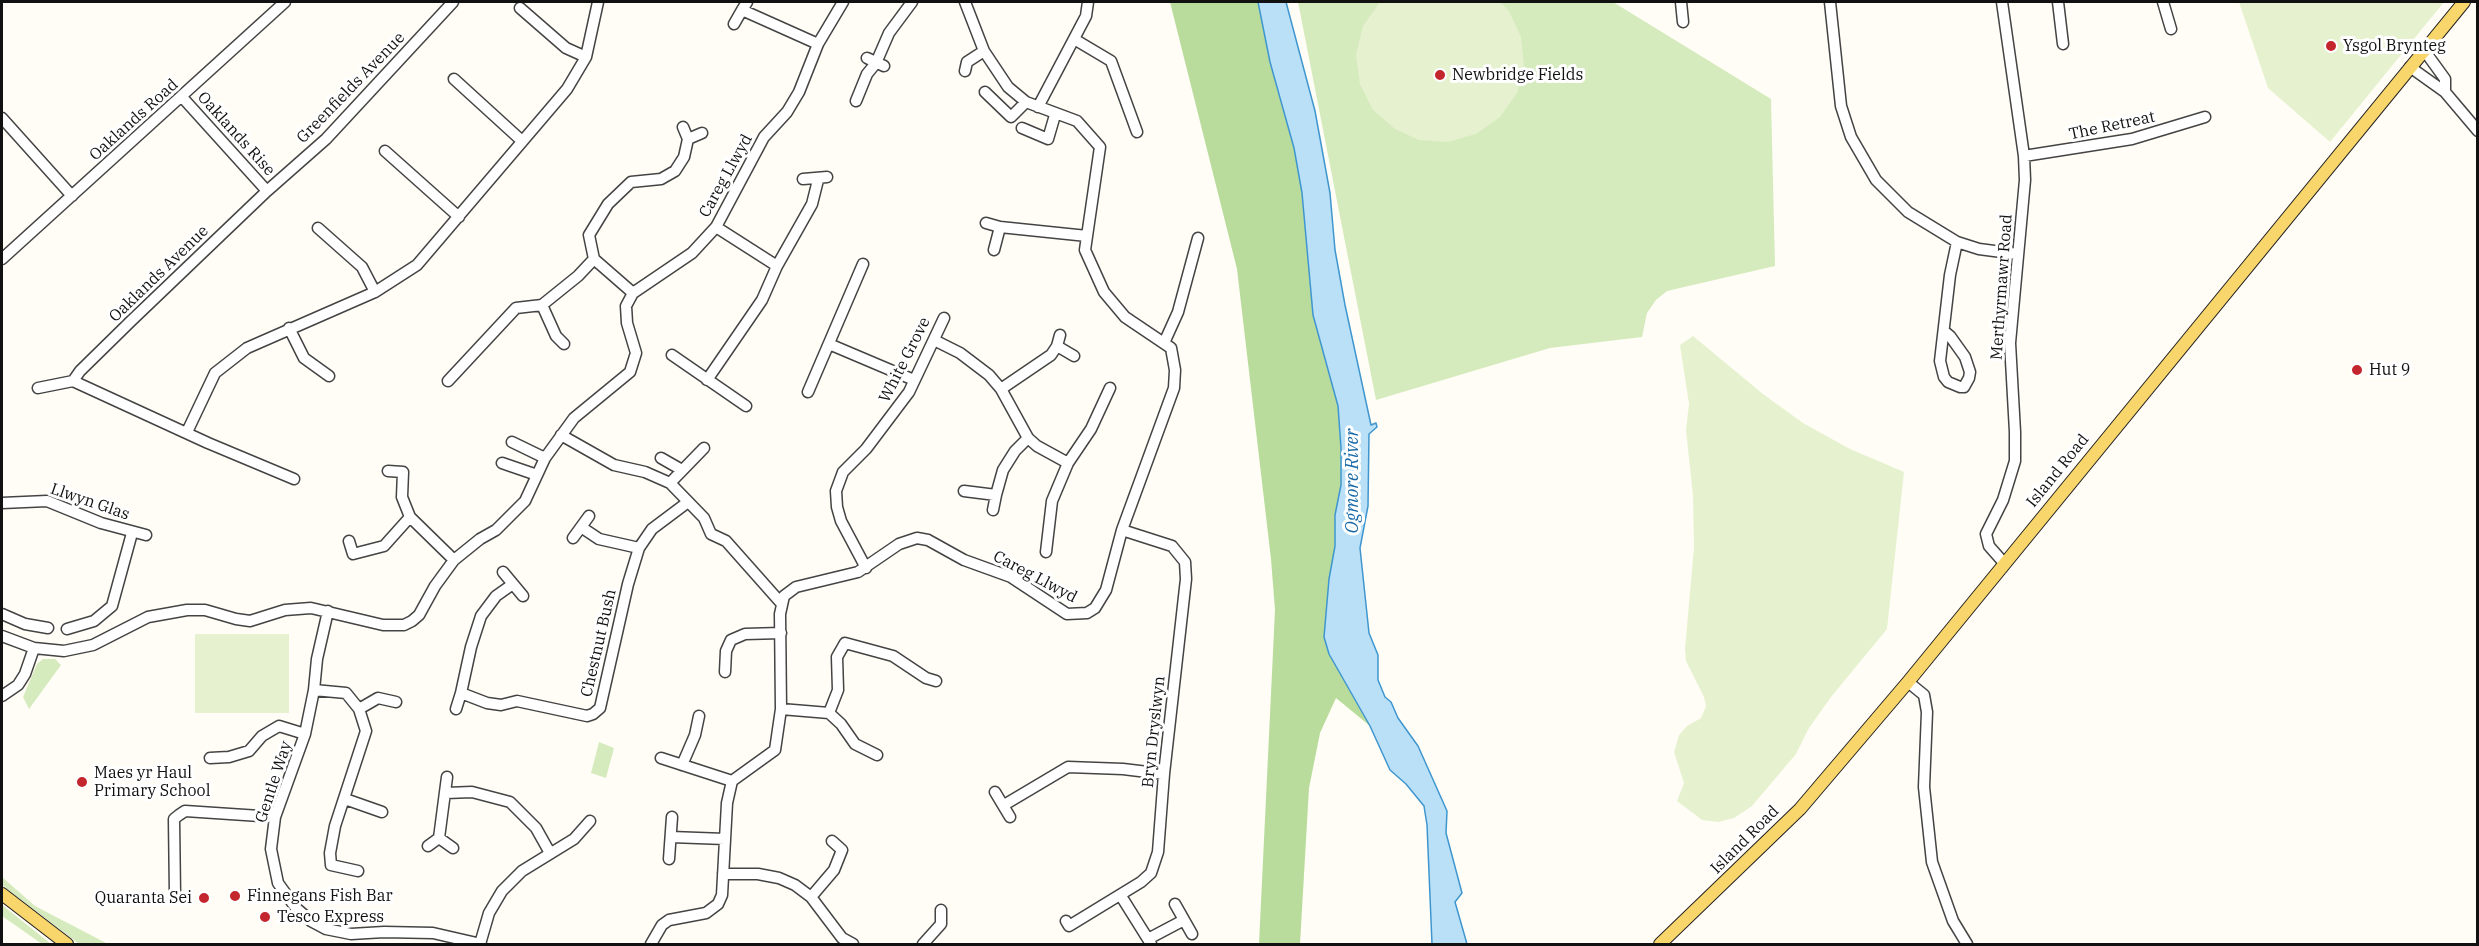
<!DOCTYPE html>
<style>
body{margin:0}
#map{position:relative;width:2479px;height:946px;overflow:hidden;background:#fffdf5;font-family:"IBM Plex Serif",serif}
canvas{display:block}
.frame{position:absolute;inset:0;border:3px solid #111;pointer-events:none}
</style>
<div id="map">
<canvas width="2479" height="946"></canvas>
<div class="frame"></div>
</div>
<script>
const ctx = document.querySelector('canvas').getContext('2d');
ctx.lineJoin = 'round';
function fill(path, color) { ctx.fillStyle = color; ctx.fill(path, 'evenodd'); }
const poly = rows => new Path2D(rows.map(r => 'M' + r).join(''));
function strokePath(path, color, width, dash) { ctx.strokeStyle = color; ctx.lineWidth = width; ctx.lineCap = dash ? 'butt' : 'round'; ctx.setLineDash(dash || []); ctx.stroke(path); }
function write(font, color, halo, rows, align = 'center') {
  ctx.font = font + ' "IBM Plex Serif",serif'; ctx.lineWidth = 6; ctx.setLineDash([]); ctx.textBaseline = 'middle'; ctx.strokeStyle = halo; ctx.fillStyle = color; for (const [text, x, y, turn = 0] of rows) {
    ctx.save(); ctx.translate(x, y); ctx.rotate((+turn || 0) * Math.PI / 180); ctx.textAlign = isNaN(turn) ? turn : align; if (halo) ctx.strokeText(text, 0, 0); ctx.fillText(text, 0, 0); ctx.restore();
  }
}
fill(poly([
 [1298,2,1613,2,1771,99,1775,266,1667,291,1656,300,1647,313,1642,337,1550,348,1376,400],
 [43,659,55,659,61,665,29,709,23,697,37,664],
 [599,742,614,748,606,778,591,773],
 [2,877,35,906,108,944,79,944,2,885],
 [2,905,11,912,51,944,42,944,2,916]
]), '#d5ebbd');
fill(poly([
 [1170,2,1258,2,1270,62,1294,148,1302,193,1313,315,1338,406,1341,448,1341,485,1335,515,1335,546,1329,579,1324,637,1329,654,1370,726,1336,698,1320,733,1309,788,1300,944,1259,944,1275,610,1271,559,1237,269]
]), '#b9dc9c');
fill(poly([
 [1380,2,1500,2,1509,11,1521,37,1524,66,1517,93,1500,117,1476,134,1448,142,1419,140,1395,129,1373,110,1360,84,1356,55,1363,26],
 [2239,2,2444,2,2330,142,2268,88],
 [1693,336,1763,394,1803,423,1850,449,1904,472,1887,629,1831,697,1809,728,1796,754,1752,806,1734,818,1718,822,1702,820,1677,801,1684,783,1674,752,1679,735,1687,726,1701,718,1706,706,1704,697,1686,661,1685,649,1694,547,1693,496,1686,430,1689,404,1680,345],
 [195,634,289,634,289,713,195,713]
]), '#e6f2cf');
const water = poly([
 [1258,2,1286,2,1315,111,1330,193,1335,250,1345,305,1371,425,1376,423,1377,427,1369,434,1368,506,1360,548,1369,633,1378,655,1378,680,1385,697,1391,702,1398,718,1418,746,1447,811,1446,833,1462,893,1455,902,1467,944,1432,944,1427,825,1424,806,1406,784,1390,770,1370,726,1329,654,1324,637,1329,579,1335,546,1335,515,1341,485,1341,448,1338,406,1313,315,1302,193,1294,148,1270,62,1258,2]
]);
fill(water, '#b9e0f7');
strokePath(water, '#3f96cf', 1.5);
const minor = poly([
 [747,2,742,10,818,44],
 [1681,2,1683,22],
 [1830,2,1841,106,1851,137,1876,180,1908,212,1957,242,1979,249,2017,254],
 [2002,2,2024,156,2025,180,2010,343,2015,432,2015,461,2003,500,1986,534,1989,546,2004,563],
 [2058,2,2063,44],
 [2163,2,2171,29],
 [520,8,566,48,586,57],
 [734,24,742,10],
 [1074,39,1111,61,1137,132],
 [2424,50,2445,79,2445,92],
 [867,58,884,66],
 [2410,67,2445,92,2478,131],
 [965,71,967,62,984,51],
 [454,79,522,141],
 [985,92,1011,117,1026,102],
 [182,97,267,191],
 [856,101,867,74,876,63,889,33,912,2],
 [1038,107,1086,16,1088,2],
 [2,118,72,196],
 [1022,128,1048,139,1055,115],
 [688,139,702,133],
 [385,151,459,217],
 [2024,156,2132,139,2205,117],
 [803,179,827,177],
 [986,223,1000,227,1087,236],
 [716,227,777,266],
 [318,228,362,267,375,292],
 [994,250,1000,227],
 [2,259,285,2],
 [633,293,594,259,589,235,608,204,631,182,661,179,675,171,684,157,688,139,683,127],
 [542,305,556,336,564,344],
 [289,328,304,358,329,376],
 [1944,331,1950,336,1965,357,1970,372,1969,378,1964,387,1960,387,1948,382,1944,377,1940,361,1950,275,1957,242],
 [934,340,960,353,989,375,1001,389,1028,438,1037,446,1068,463],
 [1164,343,1178,312,1198,238],
 [829,344,914,380],
 [1057,346,1074,356],
 [672,355,746,406],
 [707,380,762,300,777,266,812,204,818,180],
 [448,381,516,308,542,305,578,276,594,259],
 [38,388,73,381],
 [1001,389,1051,355,1057,346,1060,335],
 [808,392,863,264],
 [187,432,215,373,247,348,375,292,417,265,567,89,586,57,598,2],
 [561,435,614,465,645,472,670,483,704,518,711,534,726,541,781,603],
 [512,442,545,458],
 [661,458,682,470],
 [502,463,537,475],
 [388,471,403,472,402,497,410,517],
 [294,479,208,443,73,381,80,371,131,321,267,191,326,139,453,2],
 [670,483,704,448],
 [964,491,996,495,1003,470,1015,451,1028,438],
 [2,503,47,501,101,523,146,535],
 [993,510,996,495],
 [581,527,589,516],
 [573,538,581,527,599,539,639,548],
 [349,541,353,554,384,546,410,517,454,560],
 [1046,552,1052,501,1068,463,1091,429,1110,388],
 [866,568,841,521,837,507,836,491,843,472,866,449,909,392,944,318],
 [503,572,513,584],
 [523,596,513,584,496,596,481,616,471,647,461,693,487,703,501,705,517,701,587,716,593,714,600,708,628,584,639,548,652,529,688,502],
 [328,611,317,659,314,690,305,734,275,817,271,849,278,883,296,908,311,921,326,929,351,934,384,932,433,933,481,944],
 [2,614,25,624,48,628],
 [67,629,94,621,112,606,132,533],
 [2,636,34,648,64,651,93,645,148,617,187,610,205,610,236,619,250,621,285,610,311,608,383,625,404,625,412,621,419,615,435,586,454,560,480,539,496,530,525,501,545,458,574,418,630,372,636,353,627,323,626,306,633,293,692,253,716,227,764,137,787,112,799,92,818,44,843,2],
 [725,672,726,651,731,640,745,634,781,633],
 [1908,682,1924,695,1927,712,1924,787,1932,862,1953,921,1967,944],
 [314,690,346,693,359,709,366,731,335,826,330,853,331,865,358,871],
 [2,696,18,685,25,674,34,648],
 [359,709,378,698,396,702],
 [456,709,461,693],
 [781,709,829,713,841,724,855,744,877,755],
 [829,713,838,690,837,657,845,643,893,656,926,678,936,681],
 [210,758,229,757,249,751,262,736,279,726,305,734],
 [661,758,732,781],
 [682,765,695,735,699,716],
 [995,792,1010,817],
 [446,793,472,792,510,802,536,828,550,853],
 [345,799,382,812],
 [1004,805,1068,767,1123,769,1164,774],
 [671,837,725,839],
 [439,838,453,848],
 [428,846,439,838,447,777],
 [669,859,672,817],
 [723,874,758,874,779,878,795,885,811,897,842,938,853,944],
 [175,895,174,819,179,815,185,811,275,817],
 [1121,896,1151,944],
 [811,897,834,870,842,850,832,841],
 [1175,904,1192,934],
 [1066,921,1069,926,1141,882,1151,873,1158,852,1164,774,1186,579,1185,562,1172,546,1122,530],
 [1148,939,1184,920],
 [480,944,489,913,502,891,522,871,574,839,590,821],
 [651,944,662,925,669,920,706,913,718,904,722,895,727,803,732,781,775,750,781,709,780,614,784,596,796,587,858,572,899,544,917,538,928,540,964,560,1011,577,1067,614,1087,613,1095,608,1106,590,1122,530,1174,388,1175,370,1171,348,1125,317,1104,292,1085,250,1100,147,1077,121,1026,102,1008,87,984,51,965,2],
 [923,944,941,924,941,910]
]);
const major = poly([
 [2,894,67,944],
 [1660,944,1800,809,1908,682,2464,2]
]);
strokePath(minor, '#444', 13);
strokePath(major, '#222', 14);
strokePath(minor, '#fff', 10);
strokePath(major, '#f9d66b', 12);
for (const [x, y, r, color] of [
 [2331,46,6,"#c4262e"],
 [1440,75,6,"#c4262e"],
 [2357,370,6,"#c4262e"],
 [82,782,6,"#c4262e"],
 [235,896,6,"#c4262e"],
 [204,898,6,"#c4262e"],
 [265,917,6,"#c4262e"]
]) { const dot = new Path2D(); dot.arc(x, y, r, 0, 2 * Math.PI); ctx.fillStyle = color; ctx.fill(dot); strokePath(dot, '#fff', 2); }
write('16px', '#111', '#fff', [
 ["Ysgol Brynteg",2343,46],
 ["Newbridge Fields",1452,75],
 ["Hut 9",2369,370],
 ["Maes yr Haul",94,773],
 ["Primary School",94,791],
 ["Finnegans Fish Bar",247,896],
 ["Quaranta Sei",192,898,"right"],
 ["Tesco Express",277,917]
], 'left');
write('16px', '#111', '#fff', [
 ["Greenfields Avenue",351,88,-46],
 ["Oaklands Road",134,120,-42],
 ["The Retreat",2112,126,-12],
 ["Oaklands Rise",236,134,48],
 ["Careg Llwyd",726,176,-61],
 ["Oaklands Avenue",159,274,-44],
 ["Merthyrmawr Road",2002,287,-86],
 ["White Grove",905,360,-63],
 ["Island Road",2058,471,-51],
 ["Llwyn Glas",90,502,19],
 ["Careg Llwyd",1035,577,28],
 ["Chestnut Bush",599,643,-77],
 ["Bryn Dryslwyn",1154,732,-84],
 ["Gentle Way",274,782,-72],
 ["Island Road",1745,840,-45]
]);
write('italic 18px', '#1768a6', '#fff', [
 ["Ogmore River",1353,481,-90]
]);
</script>
